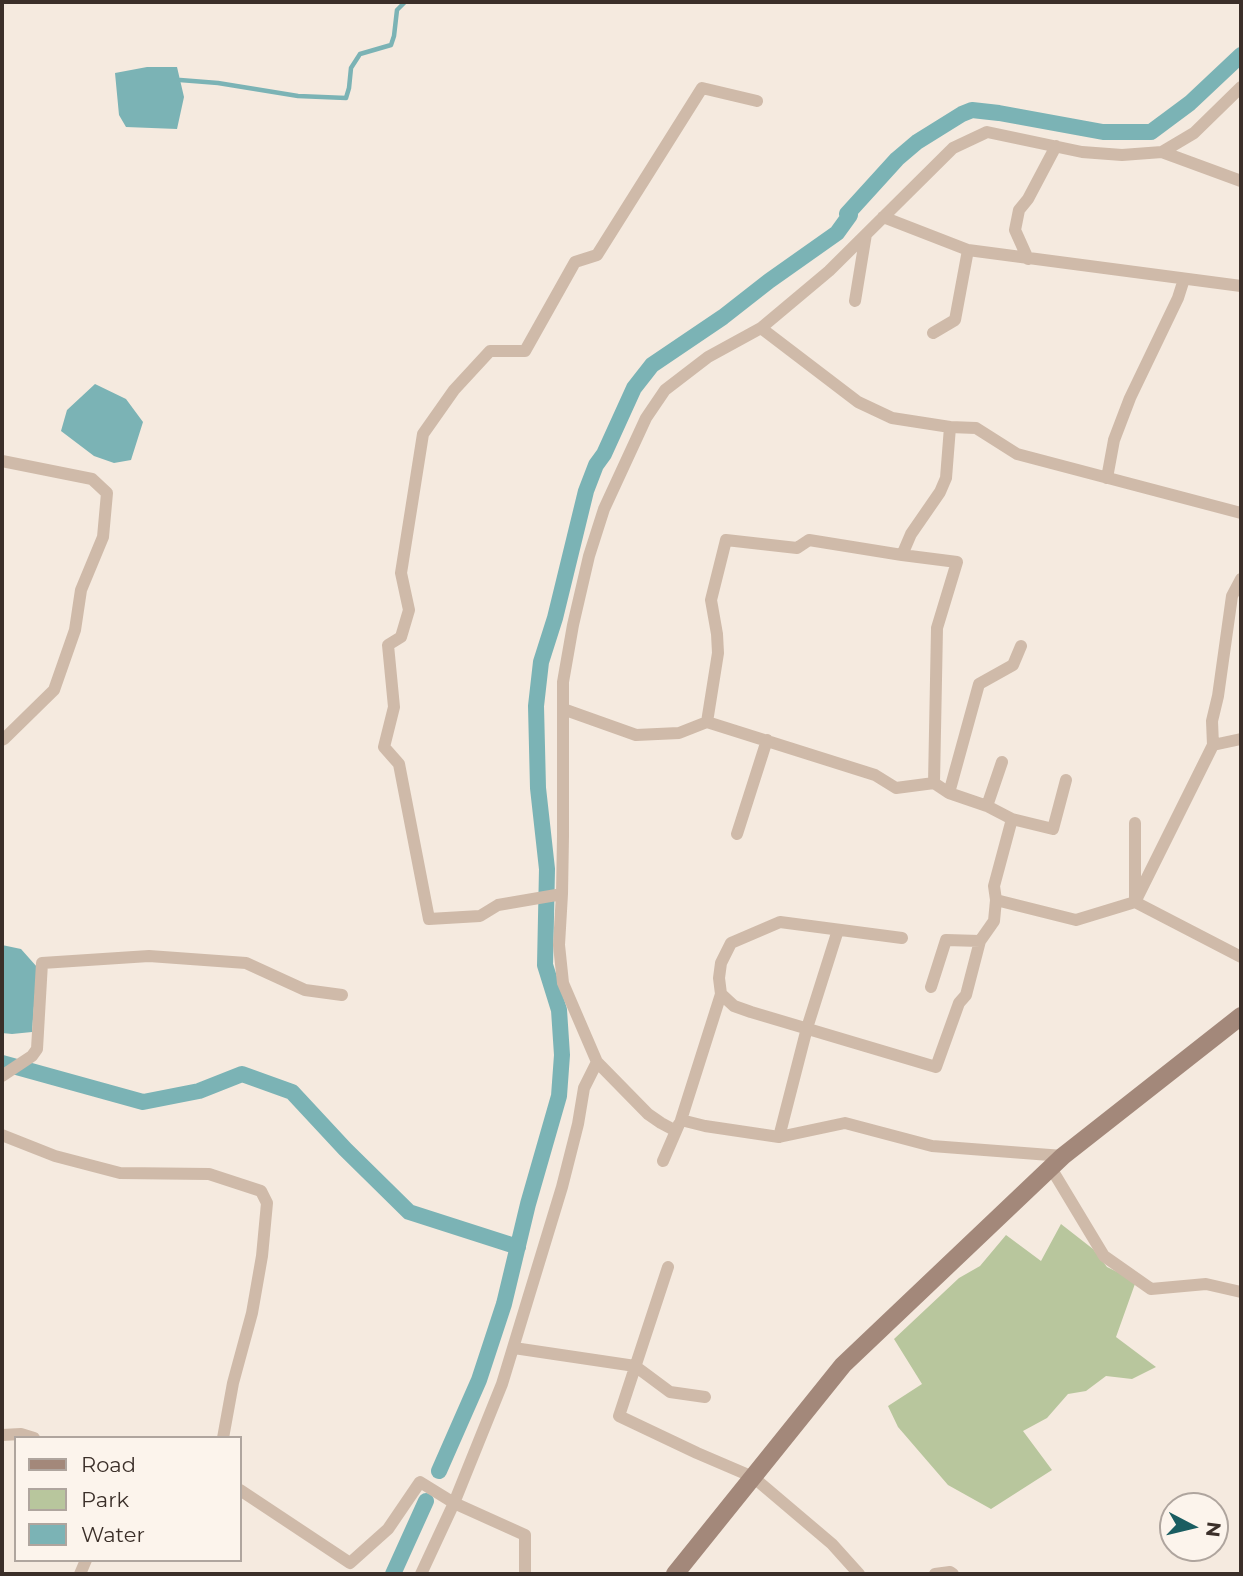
<!DOCTYPE html>
<style>
body{margin:0}
#map{position:relative;width:1243px;height:1576px;overflow:hidden;background:#f5eadf;font-family:Montserrat,sans-serif}
canvas{display:block}
.frame{position:absolute;inset:0;border:4px solid #3b2f29;pointer-events:none}
.legend{position:absolute;left:14px;top:1436px;width:228px;height:126px;box-sizing:border-box;background:#fcf4ec;border:2px solid #afa59e;margin:0;padding:9px 12px;list-style:none;font-size:21px;color:#3b2f29}
.legend li{display:flex;align-items:center;gap:14px;height:35px}
.legend b{width:35px;border:2px solid #afa59e}
.north{position:absolute;left:1159px;top:1492px;width:70px;height:70px;box-sizing:border-box;background:#fcf4ec;border:2px solid #afa59e;border-radius:50%;rotate:97deg;font-size:19px;font-weight:700;line-height:28px;text-align:center;color:#3b2f29}
.north::after{content:'';display:block;margin:auto;width:24px;height:32px;background:#1a5d61;clip-path:polygon(50% 0,100% 100%,50% 72%,0 100%)}
</style>
<div id="map">
<canvas width="1243" height="1576"></canvas>
<div class="frame"></div>
<ul class="legend">
<li><b style="height:9px;background:#a3887a"></b>Road</li>
<li><b style="height:19px;background:#b8c69d"></b>Park</li>
<li><b style="height:19px;background:#7bb3b5"></b>Water</li>
</ul>
<div class="north">N</div>
</div>
<script>
const ctx = document.querySelector('canvas').getContext('2d');
ctx.lineJoin = 'round';
function fill(path, color) { ctx.fillStyle = color; ctx.fill(path, 'evenodd'); }
const poly = rows => new Path2D(rows.map(r => 'M' + r).join(''));
function strokePath(path, color, width, dash) { ctx.strokeStyle = color; ctx.lineWidth = width; ctx.lineCap = dash ? 'butt' : 'round'; ctx.setLineDash(dash || []); ctx.stroke(path); }
fill(poly([
 [1061,1224,1093,1249,1107,1267,1136,1281,1116,1337,1156,1367,1132,1379,1106,1376,1086,1391,1068,1394,1047,1418,1023,1431,1052,1470,991,1509,948,1485,898,1427,888,1406,922,1384,894,1339,959,1278,980,1266,1006,1235,1041,1261]
]), '#b8c69d');
fill(poly([
 [147,67,177,67,184,97,177,129,126,127,119,115,115,73],
 [95,384,126,399,143,422,131,460,114,463,94,456,61,431,67,410],
 [2,945,21,949,37,967,32,1032,12,1034,2,1033]
]), '#7bb3b5');
strokePath(poly([
 [180,80,218,83,298,96,346,98,349,88,351,68,360,54,391,45,394,36,397,10,405,2]
]), '#7bb3b5', 4.5);
strokePath(poly([
 [2,1063,143,1102,199,1091,242,1074,292,1092,345,1149,409,1212,518,1247],
 [439,1471,479,1380,504,1304,528,1204,559,1096,562,1055,559,1010,545,965,547,869,538,788,536,706,541,662,555,618,586,491,596,465,604,454,634,388,652,365,723,317,769,281,837,233,850,215,847,214,897,159,917,142,962,114,972,110,999,113,1103,132,1151,132,1190,103,1241,55],
 [393,1574,426,1501]
]), '#7bb3b5', 16);
strokePath(poly([
 [1162,152,1241,181],
 [883,217,968,250],
 [1028,259,1015,230,1019,210,1028,199,1056,146],
 [855,301,866,234],
 [761,328,858,402,892,418,950,427,946,478,940,492,911,534,902,555],
 [933,333,955,320,968,250,1241,286],
 [950,427,976,428,1017,454,1241,513],
 [2,461,92,479,107,493,103,537,81,590,75,630,54,690,4,739,2,740],
 [1107,478,1114,440,1130,398,1178,298,1184,279],
 [563,709,636,735,679,733,707,722],
 [1213,745,1241,739],
 [934,783,896,788,875,775,707,722,718,653,717,634,711,600,726,540,797,548,809,540,902,555,957,562,937,628,934,783,949,793],
 [987,806,949,793,979,684,1013,665,1021,646],
 [1012,819,1053,829,1066,780],
 [1135,823,1135,902,1241,957],
 [737,834,767,740],
 [562,894,498,905,480,916,429,919,399,764,384,747,394,707,388,645,401,637,409,610,401,573,423,434,454,390,490,351,525,351,575,262,597,255,702,88,757,101],
 [996,900,1076,920,1135,902,1213,745,1212,721,1218,696,1232,596,1241,579],
 [902,938,780,922,731,943,721,963,719,978,721,994,734,1006,751,1012,936,1067,959,1003,966,995,980,941,994,921,996,900,994,886,1012,819,987,806,1002,762],
 [931,987,946,940,980,941],
 [721,994,681,1120,705,1126,779,1137,845,1123,932,1146,1063,1156],
 [597,1062,648,1114,661,1123,676,1131],
 [2,1076,32,1056,37,1049,42,963,149,956,246,963,305,990,342,995],
 [2,1135,55,1156,120,1173,209,1174,261,1191,267,1203,262,1256,252,1313,233,1383,223,1438],
 [779,1137,807,1028,838,930],
 [663,1161,679,1124],
 [1051,1168,1104,1256,1151,1289,1206,1284,1241,1292],
 [668,1267,619,1416,697,1453,753,1477,832,1544,859,1574],
 [514,1348,635,1366,670,1392,705,1397],
 [2,1435,21,1434,34,1438],
 [240,1490,350,1563,388,1529,420,1482,454,1503,525,1535,525,1574],
 [80,1574,86,1560],
 [421,1574,454,1503,502,1384,562,1187,578,1124,584,1088,597,1062,563,983,559,945,562,894,563,836,563,682,573,625,589,556,604,509,646,418,665,390,708,357,761,328,829,271,953,148,987,132,1082,152,1122,155,1162,152,1194,133,1241,87],
 [935,1574,950,1572,953,1574]
]), '#cfbaa9', 12);
strokePath(poly([
 [675,1574,843,1365,1063,1156,1241,1016]
]), '#a3887a', 18);
</script>
